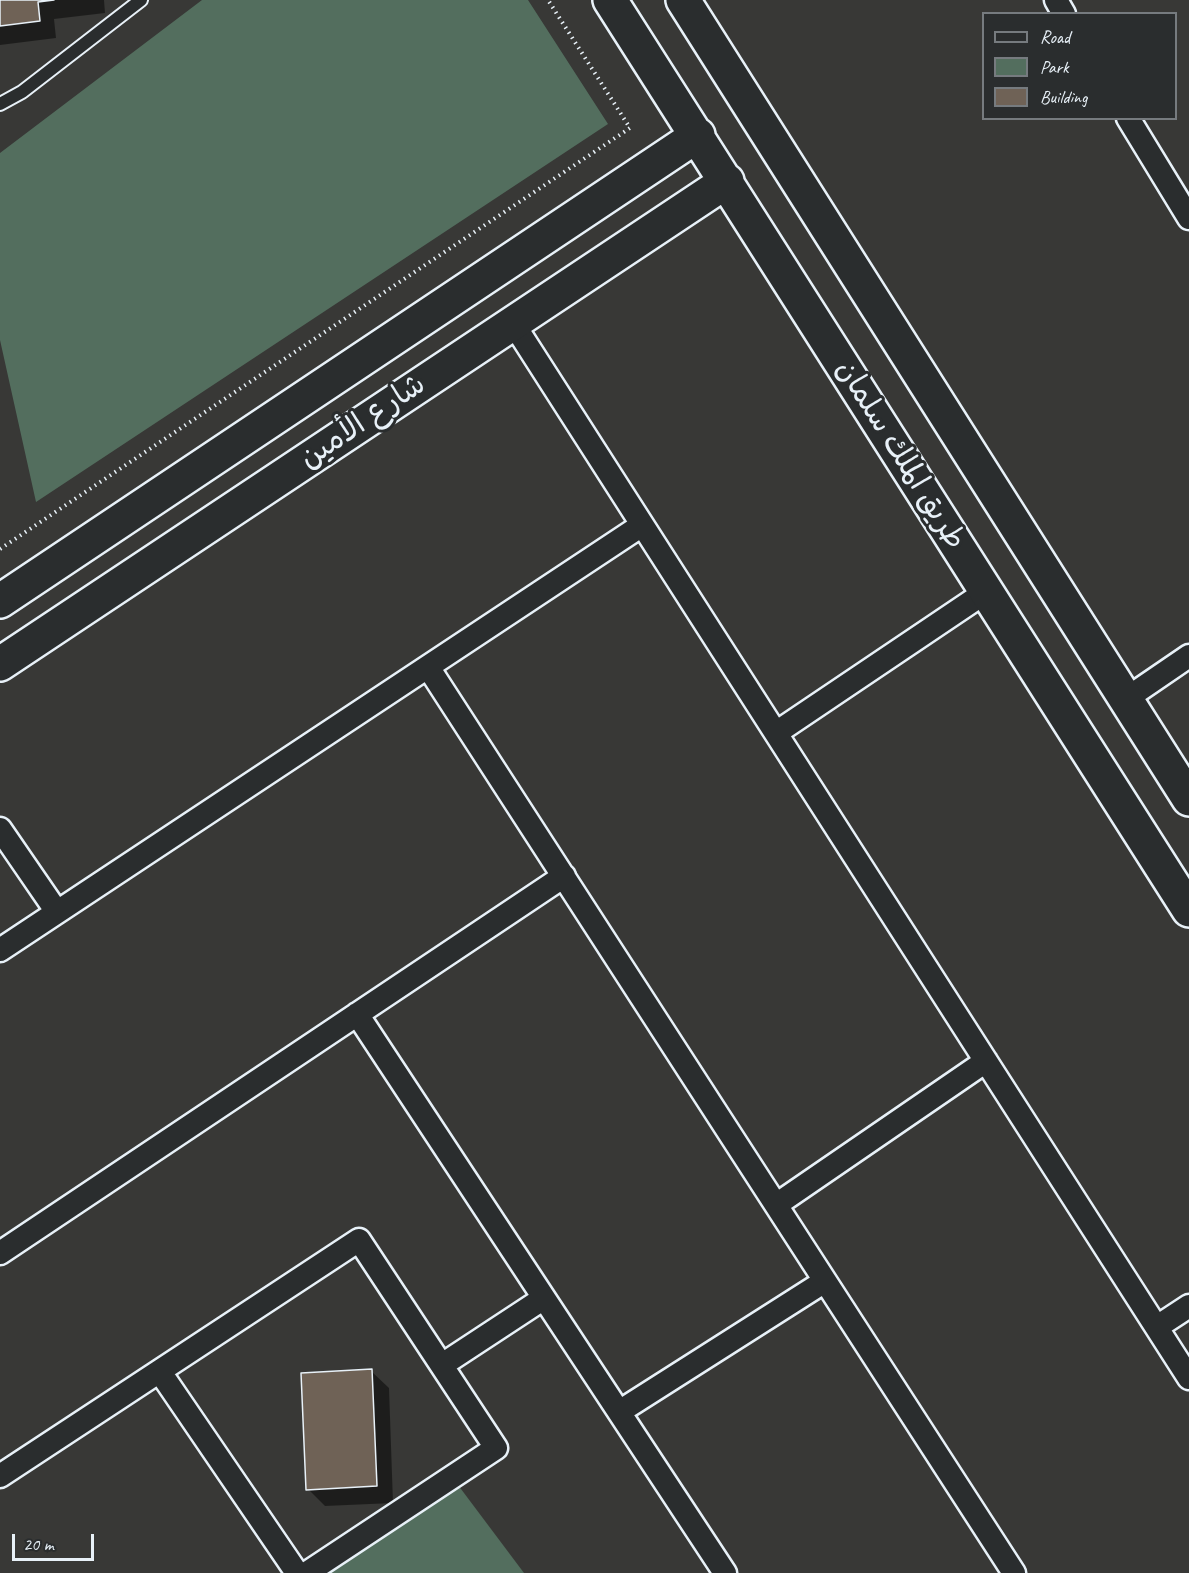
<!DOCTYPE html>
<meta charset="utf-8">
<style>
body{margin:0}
#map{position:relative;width:1189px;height:1573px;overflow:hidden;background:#383836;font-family:Caveat,sans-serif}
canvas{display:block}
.legend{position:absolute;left:982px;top:12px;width:195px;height:108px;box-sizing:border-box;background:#2a2d2e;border:2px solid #767b7f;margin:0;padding:8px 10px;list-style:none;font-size:18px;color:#e8f1f8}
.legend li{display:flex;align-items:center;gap:12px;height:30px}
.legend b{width:30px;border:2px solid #767b7f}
.scale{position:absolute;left:12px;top:1534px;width:82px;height:27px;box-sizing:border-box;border:3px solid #e8f1f8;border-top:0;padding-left:8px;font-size:18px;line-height:21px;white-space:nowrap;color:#e8f1f8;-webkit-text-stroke:4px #2a2d2e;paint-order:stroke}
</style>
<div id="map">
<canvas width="1189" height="1573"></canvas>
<ul class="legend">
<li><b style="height:8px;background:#2a2d2e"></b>Road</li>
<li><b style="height:16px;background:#536e5e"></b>Park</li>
<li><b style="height:16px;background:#6f6256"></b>Building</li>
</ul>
<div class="scale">20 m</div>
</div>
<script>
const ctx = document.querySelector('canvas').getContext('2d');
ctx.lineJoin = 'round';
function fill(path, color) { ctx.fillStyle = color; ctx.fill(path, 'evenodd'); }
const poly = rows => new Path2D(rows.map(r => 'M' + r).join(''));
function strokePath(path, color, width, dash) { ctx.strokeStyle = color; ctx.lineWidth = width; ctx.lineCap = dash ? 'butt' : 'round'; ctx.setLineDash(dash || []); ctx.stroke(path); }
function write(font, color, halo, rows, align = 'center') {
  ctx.font = font + ' Caveat,"Playpen Sans Arabic",sans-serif'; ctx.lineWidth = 6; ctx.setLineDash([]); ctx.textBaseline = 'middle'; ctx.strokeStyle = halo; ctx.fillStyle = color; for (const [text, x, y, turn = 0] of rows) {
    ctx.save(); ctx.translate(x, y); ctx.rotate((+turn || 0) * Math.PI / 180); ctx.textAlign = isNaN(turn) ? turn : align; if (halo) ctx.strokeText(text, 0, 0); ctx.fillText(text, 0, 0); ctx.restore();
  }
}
fill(poly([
 [202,0,528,0,608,124,36,502,0,340,0,153],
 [458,1485,524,1573,328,1573]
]), '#536e5e');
fill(poly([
 [0,0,104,0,105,13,54,19,56,38,0,45],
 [371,1371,389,1388,393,1503,325,1506,308,1489]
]), '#0007');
const building = poly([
 [0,0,54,0,38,2,40,21,0,26,0,0],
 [372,1369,377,1486,306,1490,301,1373,372,1369]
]);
fill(building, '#6f6256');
strokePath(building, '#e8f1f8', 1.5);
const lane = poly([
 [0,104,22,92,141,0]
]);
const street = poly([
 [1056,0,1064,14],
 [1128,118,1189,218],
 [513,323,1189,1378],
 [428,667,1014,1573],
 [1126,699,1189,656],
 [776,733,987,591],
 [0,829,57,912],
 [0,950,642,525],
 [357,1014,725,1573],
 [776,1205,986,1061],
 [0,1253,564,876],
 [1157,1327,1189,1306],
 [442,1365,544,1298],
 [160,1372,297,1573],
 [619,1412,825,1281],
 [0,1476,359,1240,496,1448,307,1573]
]);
const secondary = poly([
 [610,0,1189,910],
 [683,0,1189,799],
 [0,601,698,135],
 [0,664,727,181]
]);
strokePath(lane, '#e8f1f8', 16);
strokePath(street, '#e8f1f8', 27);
strokePath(secondary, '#e8f1f8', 38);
strokePath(poly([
 [0,549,630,128,548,0]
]), '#e8f1f8', 4, [1.5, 4.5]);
strokePath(lane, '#2a2d2e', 12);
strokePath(street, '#2a2d2e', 22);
strokePath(secondary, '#2a2d2e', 33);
write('30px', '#e8f1f8', '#2a2d2e', [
 ["شارع الأمين",363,422,-34],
 ["طريق الملك سلمان",900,455,58]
]);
</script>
